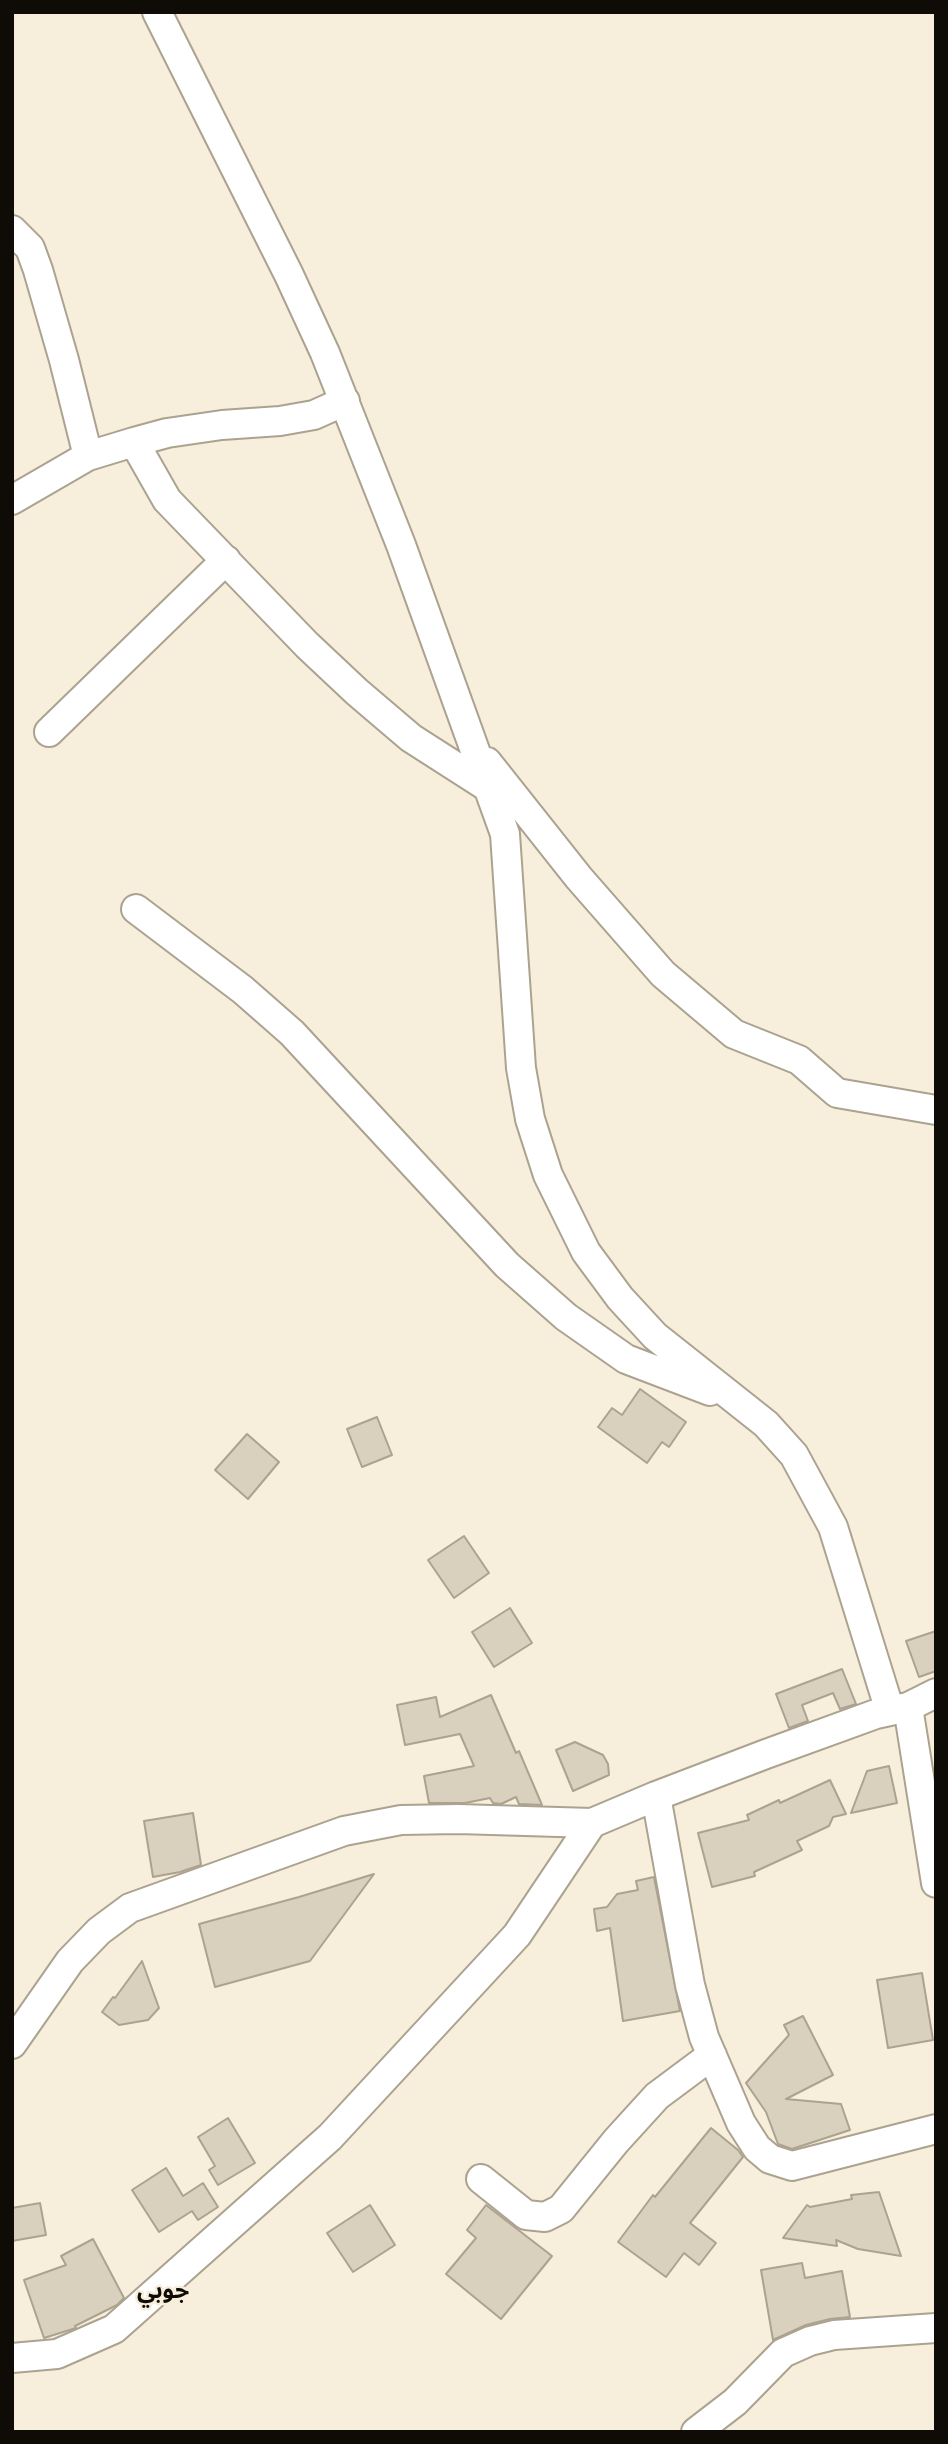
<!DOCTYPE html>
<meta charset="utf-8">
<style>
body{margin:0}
#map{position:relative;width:948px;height:2444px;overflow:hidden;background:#f7eedb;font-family:"PT Sans",sans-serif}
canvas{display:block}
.frame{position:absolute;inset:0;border:14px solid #0f0b06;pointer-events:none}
</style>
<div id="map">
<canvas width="948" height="2444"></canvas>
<div class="frame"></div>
</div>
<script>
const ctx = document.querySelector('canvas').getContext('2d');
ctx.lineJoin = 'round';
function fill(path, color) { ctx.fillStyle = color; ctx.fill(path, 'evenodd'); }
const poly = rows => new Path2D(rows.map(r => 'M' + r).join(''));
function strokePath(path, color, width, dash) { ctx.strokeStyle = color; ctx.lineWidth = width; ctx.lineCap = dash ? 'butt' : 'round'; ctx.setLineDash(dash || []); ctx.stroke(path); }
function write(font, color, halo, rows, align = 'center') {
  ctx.font = font + ' "PT Sans","Noto Sans Arabic",sans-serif'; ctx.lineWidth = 5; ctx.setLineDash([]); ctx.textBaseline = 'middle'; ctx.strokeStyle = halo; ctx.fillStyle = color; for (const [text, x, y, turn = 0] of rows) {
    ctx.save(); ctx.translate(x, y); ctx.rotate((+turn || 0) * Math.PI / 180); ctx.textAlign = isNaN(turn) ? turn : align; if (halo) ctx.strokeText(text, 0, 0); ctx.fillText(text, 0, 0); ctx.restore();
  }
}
const building = poly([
 [640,1389,686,1422,669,1447,662,1442,647,1463,598,1427,612,1408,622,1415,640,1389],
 [377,1417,392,1455,362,1467,347,1429,377,1417],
 [247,1434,279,1462,248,1499,215,1470,247,1434],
 [464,1536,489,1573,454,1598,428,1560,464,1536],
 [510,1608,532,1643,494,1667,472,1632,510,1608],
 [936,1631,936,1671,919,1677,906,1641,936,1631],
 [842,1669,856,1704,840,1709,833,1693,802,1705,808,1721,789,1728,776,1694,842,1669],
 [491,1695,516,1753,519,1751,542,1805,519,1804,516,1797,501,1804,493,1803,490,1798,465,1803,429,1803,424,1776,474,1766,460,1734,405,1745,397,1705,436,1697,440,1717,491,1695],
 [575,1742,603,1755,608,1764,609,1775,573,1791,556,1750,575,1742],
 [889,1766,897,1803,851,1813,867,1771,889,1766],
 [830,1780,846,1814,833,1817,829,1826,797,1841,802,1850,754,1872,755,1876,712,1887,698,1833,749,1820,747,1815,779,1800,780,1803,830,1780],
 [193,1813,201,1865,180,1872,153,1877,144,1821,193,1813],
 [374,1874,310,1961,215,1987,199,1924,299,1897,374,1874],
 [654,1877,680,2011,623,2021,610,1928,597,1931,594,1909,607,1907,617,1894,638,1890,636,1881,654,1877],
 [142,1961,159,2008,148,2020,119,2025,102,2012,113,1997,115,1998,142,1961],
 [922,1973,933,2040,888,2048,877,1980,922,1973],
 [803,2016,833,2075,786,2099,841,2104,850,2130,792,2149,778,2144,766,2112,746,2083,789,2035,784,2025,803,2016],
 [228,2118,255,2163,218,2185,209,2170,215,2166,198,2137,228,2118],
 [711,2128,738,2150,743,2157,690,2223,716,2243,699,2265,684,2253,666,2277,618,2242,653,2195,655,2197,711,2128],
 [166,2168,183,2196,203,2183,218,2207,198,2220,192,2211,159,2232,132,2190,166,2168],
 [879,2192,901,2256,858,2249,836,2240,837,2246,783,2238,807,2205,810,2207,852,2199,851,2195,879,2192],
 [40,2203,46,2235,12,2241,12,2208,40,2203],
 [370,2205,395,2245,353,2272,327,2233,370,2205],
 [486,2205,552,2256,501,2319,446,2274,476,2238,467,2230,486,2205],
 [93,2239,124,2298,117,2305,75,2326,76,2328,44,2338,24,2280,66,2265,61,2256,93,2239],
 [802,2263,805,2278,842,2271,850,2317,830,2319,806,2325,773,2340,761,2270,802,2263]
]);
fill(building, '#dad0be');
strokePath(building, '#aba290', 2);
const minor = poly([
 [157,12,289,275,325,353,401,545,505,834,521,1068,530,1119,548,1175,586,1252,620,1298,655,1336,766,1424,794,1455,833,1527,890,1711],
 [12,230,30,248,38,270,64,360,88,456],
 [134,442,167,500,307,645,357,692,411,738,489,788],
 [12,500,88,456,134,442,167,433,222,425,280,421,314,415,345,401],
 [49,732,226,560],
 [487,762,579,878,663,974,734,1034,799,1060,837,1093,936,1110],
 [136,909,243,990,292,1033,507,1265,566,1317,626,1359,710,1391],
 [908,1707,936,1883],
 [656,1796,690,1985,704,2037,741,2123,757,2148,770,2159,792,2166,936,2129],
 [12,2044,70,1961,99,1931,130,1908,344,1831,401,1820,458,1819,592,1823],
 [481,2179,526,2215,545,2217,561,2209,616,2141,657,2096,712,2055],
 [12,2358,57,2354,114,2329,330,2137,517,1935,592,1823,656,1796,766,1754,876,1714,908,1707,936,1693],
 [696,2432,735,2402,783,2353,810,2341,834,2335,936,2328]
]);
strokePath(minor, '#aba290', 32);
strokePath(minor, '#fff', 28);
write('bold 23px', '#0f0b06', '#f7eedb', [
 ["جوبي",163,2291]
]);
</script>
